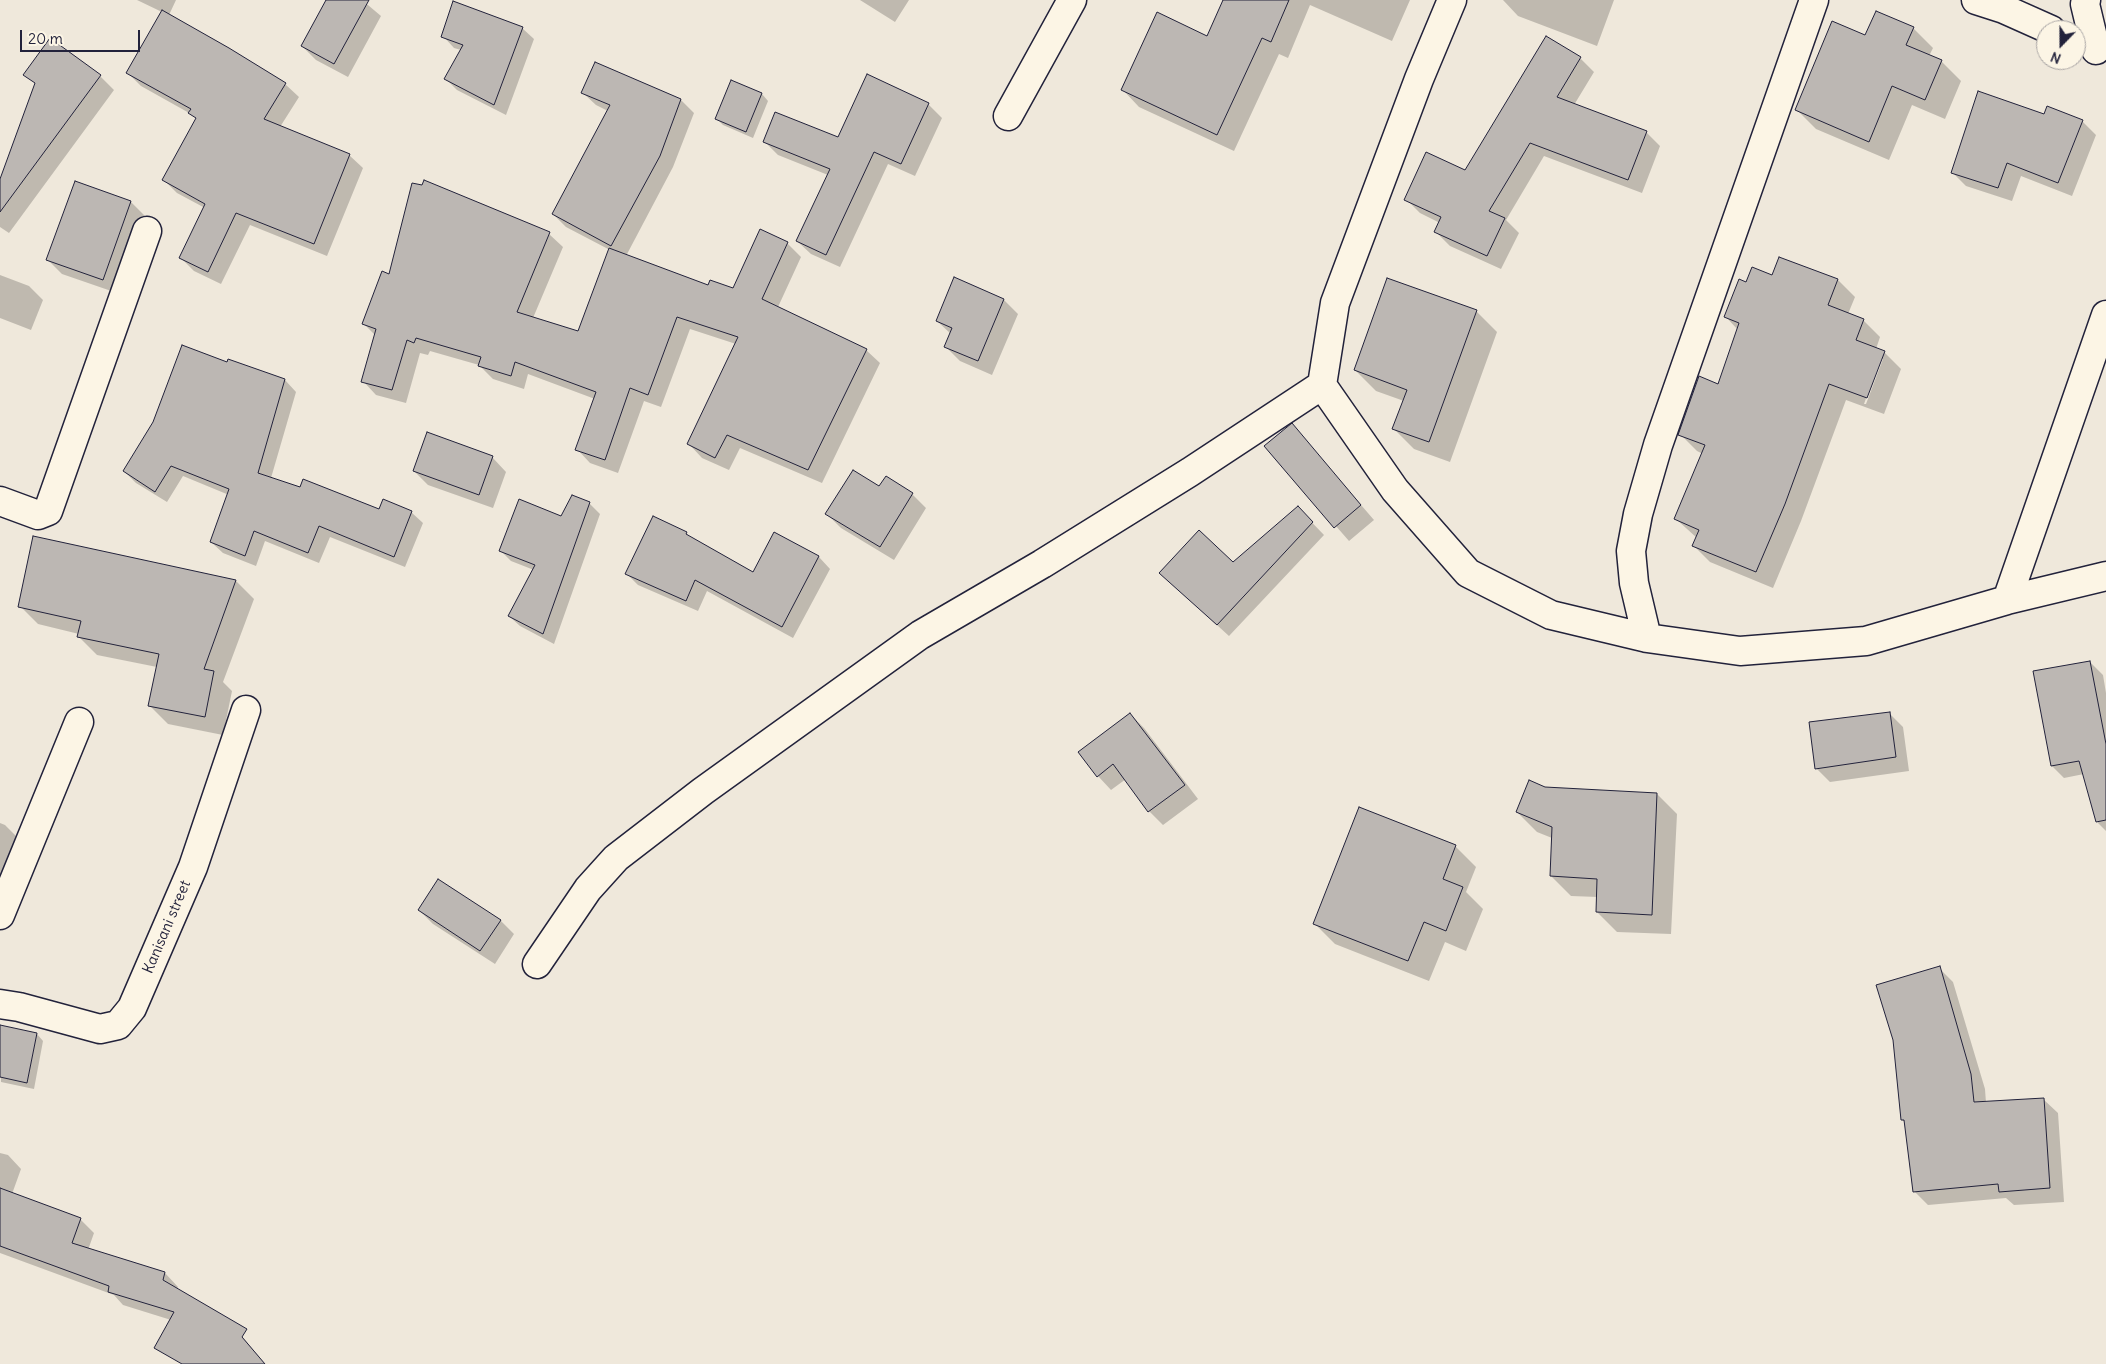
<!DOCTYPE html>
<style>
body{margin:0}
#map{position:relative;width:2106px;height:1364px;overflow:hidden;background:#efe8db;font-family:Delius,sans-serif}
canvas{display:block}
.north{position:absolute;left:2036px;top:20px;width:50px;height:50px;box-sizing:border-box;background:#fcf5e5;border:1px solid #a5a1a1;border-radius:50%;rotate:202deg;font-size:14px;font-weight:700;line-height:20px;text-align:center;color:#22223b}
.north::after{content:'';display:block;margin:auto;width:18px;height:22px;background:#22223b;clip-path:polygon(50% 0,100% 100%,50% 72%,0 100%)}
.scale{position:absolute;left:20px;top:30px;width:120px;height:22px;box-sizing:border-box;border:2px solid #22223b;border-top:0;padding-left:6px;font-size:15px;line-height:18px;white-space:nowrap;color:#22223b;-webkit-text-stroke:4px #fcf5e5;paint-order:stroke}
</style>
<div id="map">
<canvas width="2106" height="1364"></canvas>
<div class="north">N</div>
<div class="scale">20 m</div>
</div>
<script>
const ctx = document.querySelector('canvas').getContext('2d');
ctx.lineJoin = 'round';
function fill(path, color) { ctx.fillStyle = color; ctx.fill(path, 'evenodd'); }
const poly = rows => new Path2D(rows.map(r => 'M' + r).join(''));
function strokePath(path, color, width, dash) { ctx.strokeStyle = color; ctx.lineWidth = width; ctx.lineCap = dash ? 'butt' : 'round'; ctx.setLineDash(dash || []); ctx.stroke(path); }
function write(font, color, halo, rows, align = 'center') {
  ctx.font = font + ' Delius,sans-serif'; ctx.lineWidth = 4; ctx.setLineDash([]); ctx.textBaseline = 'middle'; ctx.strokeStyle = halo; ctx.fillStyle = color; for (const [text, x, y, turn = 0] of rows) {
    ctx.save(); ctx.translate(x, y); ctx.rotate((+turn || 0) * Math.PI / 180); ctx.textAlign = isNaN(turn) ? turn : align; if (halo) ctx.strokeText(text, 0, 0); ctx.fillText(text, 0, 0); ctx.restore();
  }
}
fill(poly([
 [137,0,176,0,169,15,285,84,299,97,280,127,349,155,363,168,327,256,250,225,221,284,194,271,181,258,205,208,177,193,164,180,197,119,191,114,141,86,127,72,162,12],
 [327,0,362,0,381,16,348,77,316,60,302,46],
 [860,0,909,0,895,22],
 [1224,0,1410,0,1392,41,1310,5,1288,58,1279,54,1234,151,1139,107,1123,90,1208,38],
 [1503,0,1614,0,1597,46,1518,16],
 [522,28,534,39,506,115,457,90,446,79,461,50,454,48,443,36],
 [1913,28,1933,48,1929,56,1941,61,1961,81,1945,119,1912,105,1889,160,1816,129,1796,109,1866,37],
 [52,40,100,76,114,90,9,233,0,227,0,183],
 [1580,58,1594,72,1574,105,1646,132,1660,146,1642,193,1544,156,1506,220,1519,233,1501,269,1450,246,1436,232,1440,223,1420,213,1406,199,1466,172],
 [732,82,762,94,768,101,753,138,723,125,716,118],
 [583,93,681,100,694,113,673,167,626,256,709,287,734,289,760,231,787,243,801,257,778,307,866,350,880,363,822,483,740,448,729,470,702,458,689,444,736,344,690,329,661,407,644,401,618,473,590,463,577,449,595,399,528,374,524,389,493,379,479,365,430,351,428,355,420,353,406,403,376,395,363,381,376,336,363,323,390,276,425,182,549,234,563,247,533,318,579,333,610,250,566,227,553,214,608,111,596,105],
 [928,104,942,118,915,176,888,164,840,267,811,254,797,241,828,175,778,155,765,142,838,139],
 [2045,115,2082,121,2096,135,2072,196,2021,176,2012,201,1966,186,1952,172],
 [76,183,131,202,145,216,117,293,62,274,48,260],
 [0,275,29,286,43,300,31,330,0,318],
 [1773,277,1838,280,1855,297,1848,314,1863,320,1880,337,1876,349,1884,352,1901,369,1884,414,1846,400,1801,521,1773,588,1710,562,1693,545,1697,538,1676,519,1703,454,1697,451,1680,434,1718,385,1738,330,1726,317,1747,283],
 [1880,359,1883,359,1866,404,1864,404],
 [955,279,1004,300,1018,314,992,375,960,361,946,347,951,334,937,321],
 [1476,311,1497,332,1450,462,1414,449,1394,429,1404,401,1376,391,1355,370],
 [228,361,285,380,296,392,271,478,379,511,411,512,423,523,405,567,330,537,319,563,265,541,256,566,223,553,211,542,229,495,183,476,167,502,136,483,124,471],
 [1292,425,1374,520,1349,541,1266,446],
 [492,457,506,472,493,508,428,485,414,471],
 [880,488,912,494,926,508,894,560,841,528,827,514],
 [589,503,600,514,554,644,520,626,509,616,534,570,511,561,501,551],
 [1298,508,1324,535,1229,636,1173,585,1233,563],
 [686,533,691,538,754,574,775,534,819,557,830,569,793,638,707,591,698,611,638,585,627,574],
 [34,537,236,581,254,599,223,682,232,691,223,735,168,724,150,706,157,667,97,655,79,637,79,634,38,624,20,606],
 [2090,662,2103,675,2106,693,2106,831,2098,823,2084,774,2064,778,2052,766],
 [1889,713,1903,727,1909,771,1830,782,1816,768],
 [1130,714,1144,728,1198,799,1163,825,1149,811,1126,779,1111,790,1098,776],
 [1545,788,1657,794,1677,814,1671,934,1617,932,1597,912,1598,897,1571,896,1551,876,1552,838,1537,832,1517,812],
 [0,823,5,825,19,839,0,888],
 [1455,846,1476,867,1466,892,1483,909,1466,951,1445,942,1429,981,1335,944,1314,923],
 [419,910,500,920,514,934,495,964,433,924],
 [1939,968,1953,982,1985,1089,1986,1103,2043,1099,2058,1113,2064,1202,2014,1205,2006,1198,1928,1205,1914,1191,1906,1123,1902,1120,1894,1040],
 [37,1034,43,1041,34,1089,1,1082,0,1046],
 [0,1153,8,1155,21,1169,12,1194,81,1220,94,1233,88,1250,165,1273,178,1287,177,1289,236,1329,265,1364,200,1364,216,1334,123,1305,114,1295,0,1253]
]), '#0003');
const building = poly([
 [326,0,369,0,334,64,301,46,326,0],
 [1223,0,1289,0,1271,42,1262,38,1217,135,1121,90,1157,12,1207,36,1223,0],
 [453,1,523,27,494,105,444,79,463,45,441,37,453,1],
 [162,10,229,48,286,83,264,119,350,154,314,244,236,213,208,272,179,258,205,204,162,180,196,118,188,113,191,109,126,73,162,10],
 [1876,11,1914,27,1906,45,1942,60,1925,100,1892,86,1869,142,1795,110,1832,21,1865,35,1876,11],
 [1546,36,1581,57,1557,97,1647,131,1628,180,1530,143,1489,211,1505,218,1487,256,1434,232,1441,217,1404,200,1426,152,1465,170,1546,36],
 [50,38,101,75,0,212,0,179,35,83,23,75,50,38],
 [595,62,681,99,660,156,611,246,552,214,610,105,581,93,595,62],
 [867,74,929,103,901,164,874,152,826,255,796,241,830,169,763,142,775,112,838,137,867,74],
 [731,80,762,93,746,132,715,119,731,80],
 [1978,91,2044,114,2047,106,2083,120,2058,183,2007,163,1998,188,1951,173,1978,91],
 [424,180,550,232,517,312,578,331,609,248,708,285,710,280,733,288,760,229,788,242,762,299,867,349,808,470,727,435,715,458,687,444,738,337,677,317,648,395,630,388,605,460,575,450,596,392,515,362,511,376,478,366,481,357,416,338,414,343,407,340,392,390,361,382,376,329,362,324,382,271,389,274,412,183,422,185,424,180],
 [75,181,131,201,103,280,46,260,75,181],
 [1779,257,1838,279,1828,305,1864,319,1856,340,1885,351,1867,398,1829,384,1785,504,1756,572,1692,546,1699,530,1674,519,1705,445,1678,435,1699,376,1718,384,1739,323,1724,317,1739,279,1746,282,1752,267,1772,275,1779,257],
 [954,277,1004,299,978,361,944,347,952,328,936,321,954,277],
 [1387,278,1477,310,1429,442,1392,429,1407,390,1354,370,1387,278],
 [182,345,227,362,228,359,285,379,258,473,300,487,303,479,379,509,383,499,412,511,394,557,319,526,308,553,254,531,245,556,210,542,229,489,171,466,155,492,123,471,153,422,182,345],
 [1292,423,1361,505,1334,528,1264,446,1292,423],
 [427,432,493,456,479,495,413,471,427,432],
 [853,470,879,486,886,476,913,493,880,547,825,514,853,470],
 [572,495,590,502,543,634,508,616,535,565,499,551,519,499,561,516,572,495],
 [1298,506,1313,522,1217,625,1159,573,1199,530,1233,562,1298,506],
 [653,516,687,532,686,534,753,572,774,532,819,556,782,627,695,580,686,601,625,574,653,516],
 [33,536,236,580,204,669,214,671,205,717,148,706,159,654,77,637,81,621,18,607,33,536],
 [2090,661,2106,744,2106,820,2096,822,2079,761,2051,766,2033,671,2090,661],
 [1890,712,1896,757,1815,769,1809,722,1890,712],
 [1130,713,1185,785,1148,812,1113,764,1097,777,1078,752,1130,713],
 [1529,780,1545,787,1657,793,1652,915,1596,912,1597,879,1550,876,1552,827,1516,812,1529,780],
 [1359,807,1456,845,1443,879,1463,887,1446,931,1424,922,1408,961,1313,924,1359,807],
 [438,879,501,920,480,951,418,910,438,879],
 [1940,966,1971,1074,1974,1102,2044,1098,2050,1188,1999,1192,1998,1184,1913,1192,1904,1120,1901,1120,1893,1040,1876,985,1940,966],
 [0,1025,37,1033,27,1083,0,1077,0,1025],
 [0,1188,81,1218,72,1243,165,1272,163,1280,247,1329,242,1337,265,1364,182,1364,154,1348,174,1312,108,1292,109,1286,0,1246,0,1188]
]);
fill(building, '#bcb7b3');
strokePath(building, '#22223b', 1);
const minor = poly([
 [1452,0,1419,79,1335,303,1322,385,1395,490,1468,573,1551,615,1647,638,1740,651,1866,641,2007,600,2106,576],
 [1976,0,2004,9,2051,30],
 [2086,0,2085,4,2096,50],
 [1008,116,1072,0],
 [0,501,38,515,48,511,147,231],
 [2007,600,2106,315],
 [1647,638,1634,583,1631,551,1638,514,1658,445,1814,0],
 [0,915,79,722],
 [537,964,588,889,616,858,703,791,920,635,1042,564,1190,472,1322,385],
 [0,1004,19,1007,100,1029,118,1025,132,1008,193,867,246,710]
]);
strokePath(minor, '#22223b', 31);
strokePath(minor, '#fcf5e5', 28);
write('15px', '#22223b', '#fcf5e5', [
 ["Kanisani street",167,927,-67]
]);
</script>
